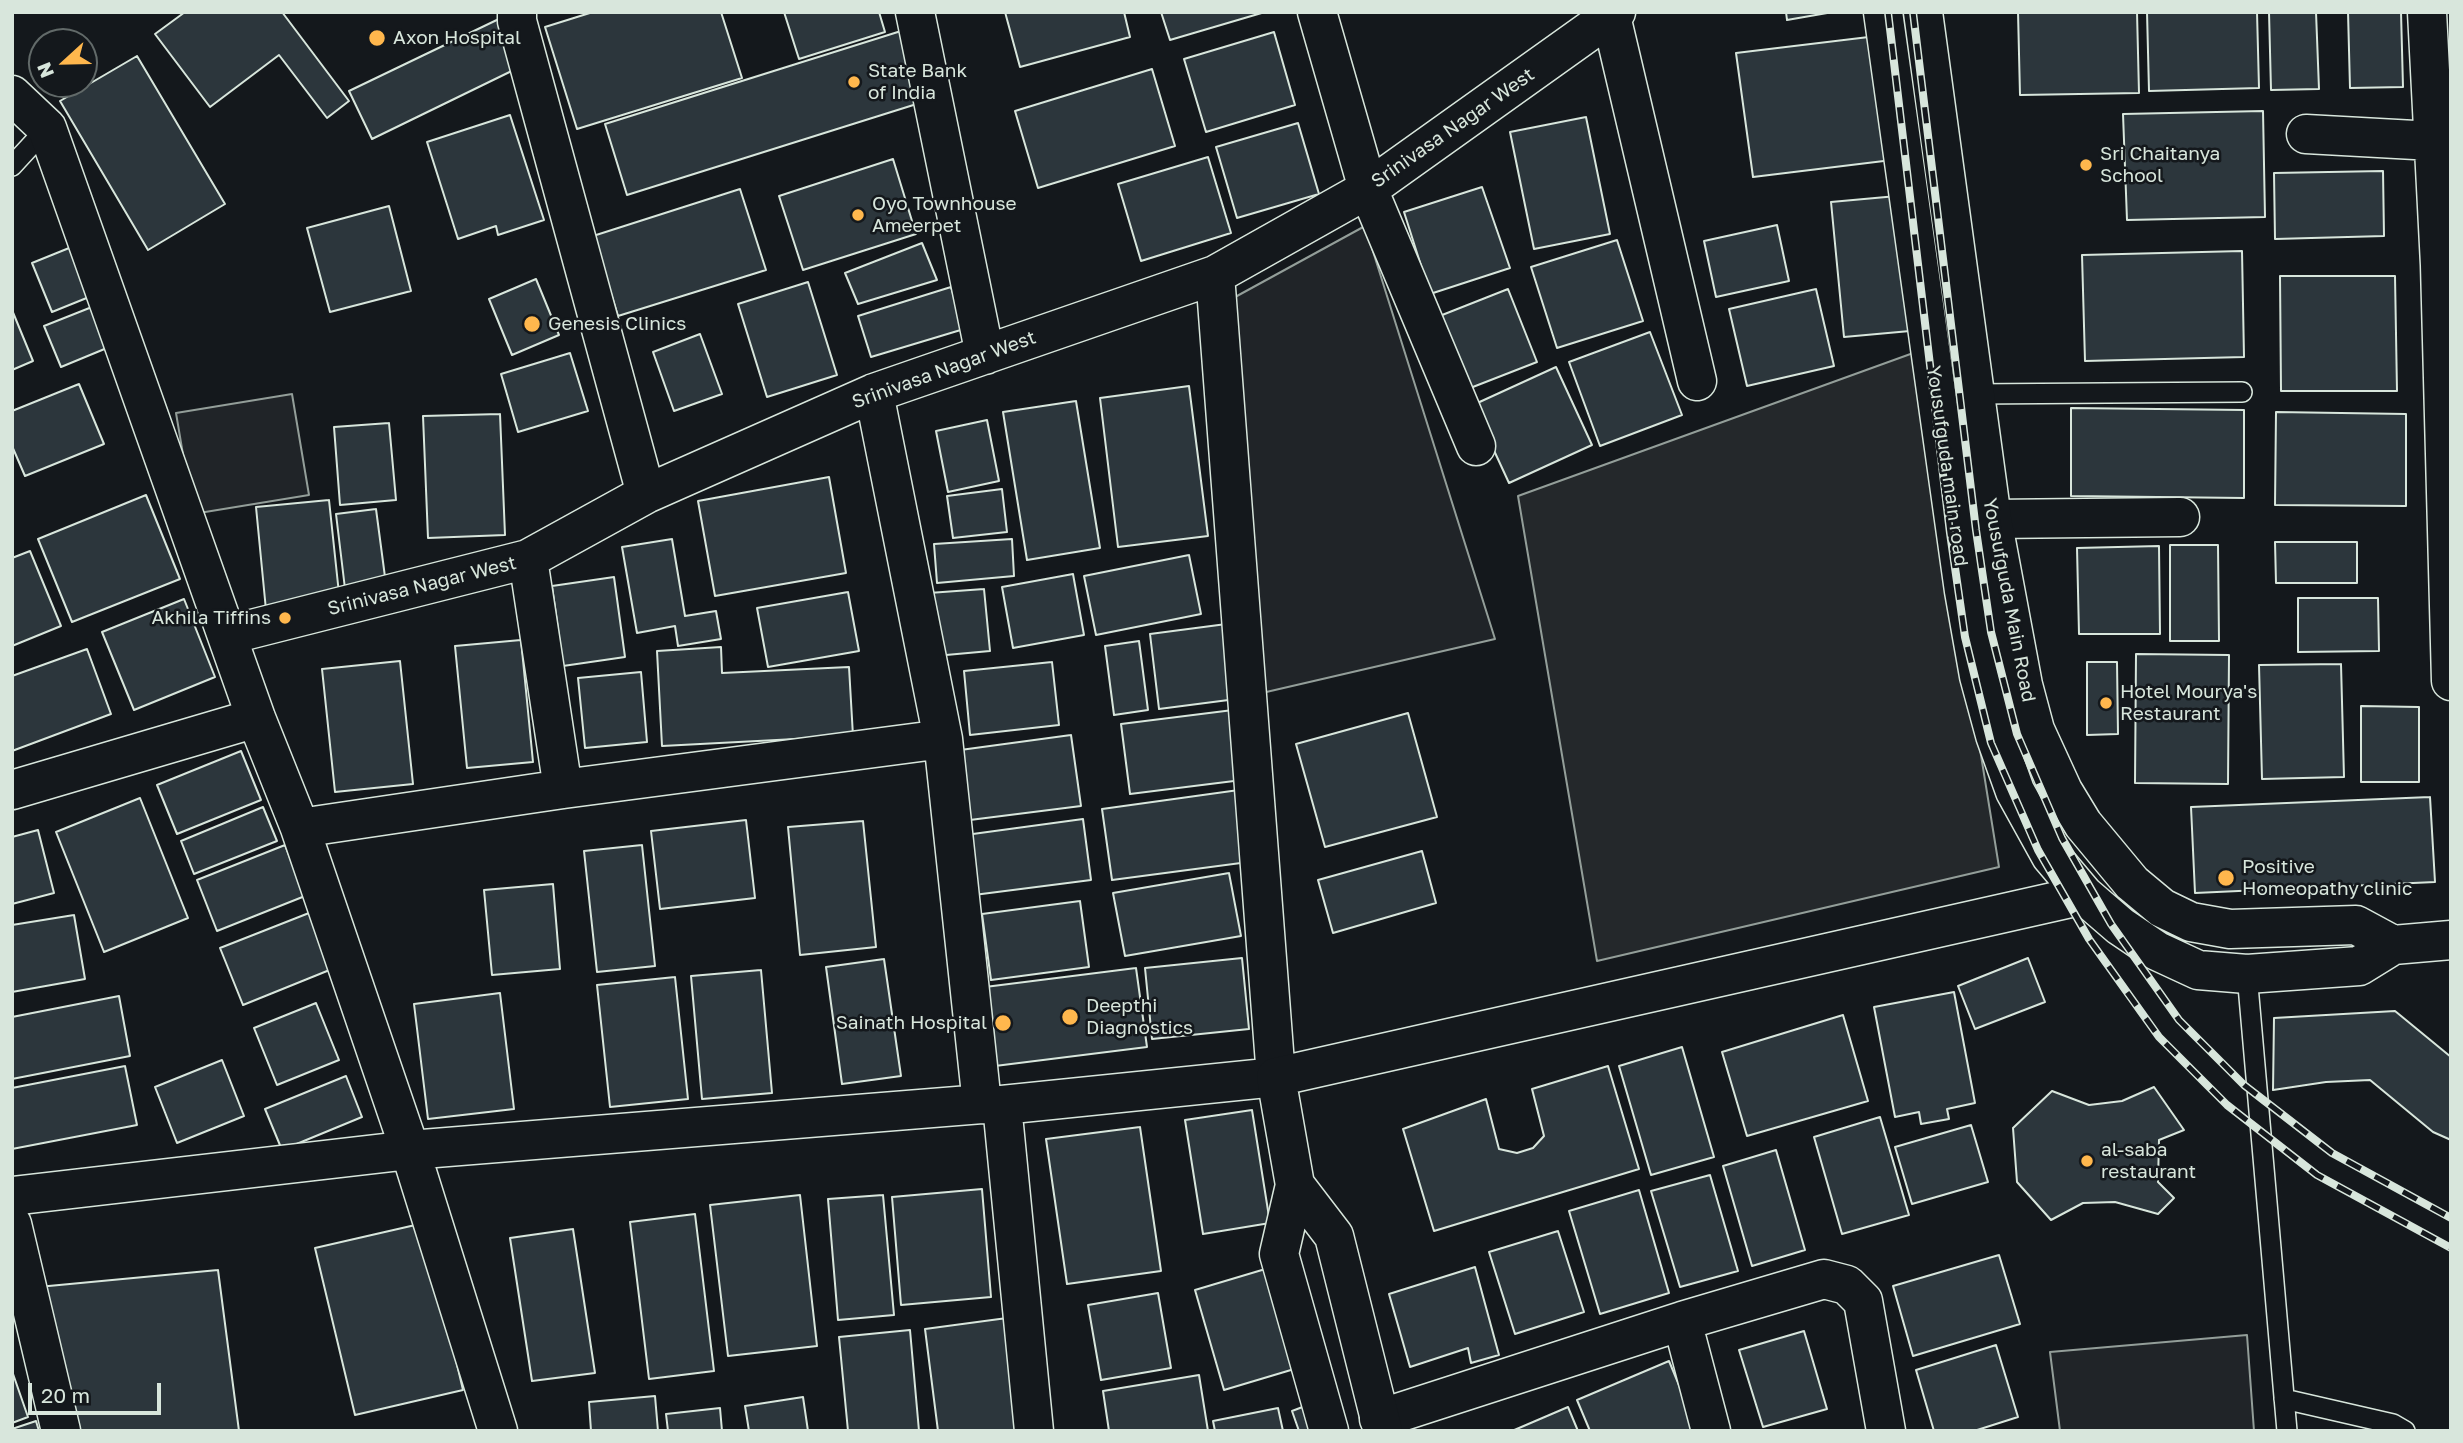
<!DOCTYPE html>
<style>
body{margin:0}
#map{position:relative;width:2463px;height:1443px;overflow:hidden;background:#14181c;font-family:"Golos Text",sans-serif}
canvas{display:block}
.frame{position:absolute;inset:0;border:14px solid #d8e6dc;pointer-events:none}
.north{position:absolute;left:28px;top:28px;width:70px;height:70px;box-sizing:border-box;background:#14181c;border:2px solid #626a69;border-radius:50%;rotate:248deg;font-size:19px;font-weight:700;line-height:28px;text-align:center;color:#d8e6dc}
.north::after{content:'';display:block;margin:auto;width:24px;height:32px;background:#ffb74d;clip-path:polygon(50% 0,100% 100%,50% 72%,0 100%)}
.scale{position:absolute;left:28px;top:1383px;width:133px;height:32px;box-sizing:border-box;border:4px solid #d8e6dc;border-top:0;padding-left:9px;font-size:21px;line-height:24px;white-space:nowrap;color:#d8e6dc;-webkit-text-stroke:5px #14181c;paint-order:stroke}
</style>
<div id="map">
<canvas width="2463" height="1443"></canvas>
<div class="frame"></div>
<div class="north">N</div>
<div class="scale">20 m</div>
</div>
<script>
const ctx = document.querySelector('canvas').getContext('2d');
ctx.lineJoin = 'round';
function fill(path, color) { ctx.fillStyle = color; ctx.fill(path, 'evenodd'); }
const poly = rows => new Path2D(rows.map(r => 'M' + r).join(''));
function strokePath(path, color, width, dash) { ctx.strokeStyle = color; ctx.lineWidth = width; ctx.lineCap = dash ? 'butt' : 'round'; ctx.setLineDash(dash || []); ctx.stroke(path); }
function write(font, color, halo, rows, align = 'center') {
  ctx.font = font + ' "Golos Text",sans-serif'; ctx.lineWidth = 5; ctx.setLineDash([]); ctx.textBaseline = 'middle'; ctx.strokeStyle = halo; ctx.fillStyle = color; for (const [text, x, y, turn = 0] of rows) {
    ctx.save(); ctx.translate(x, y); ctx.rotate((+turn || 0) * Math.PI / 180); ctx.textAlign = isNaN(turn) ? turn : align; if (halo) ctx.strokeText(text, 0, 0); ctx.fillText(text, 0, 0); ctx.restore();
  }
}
const green = poly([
 [1365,226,1495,639,1262,693,1226,302,1365,226],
 [292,394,309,495,193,514,176,413,292,394],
 [2247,1335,2254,1431,2060,1431,2050,1352,2247,1335]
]);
fill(green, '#202428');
strokePath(green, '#939e99', 2);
const parking = poly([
 [1916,352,1999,867,1597,961,1518,496,1916,352]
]);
fill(parking, '#24282b');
strokePath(parking, '#939e99', 2);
const building = poly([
 [185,12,282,12,349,101,327,118,279,55,210,107,155,34,185,12],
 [593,12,721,12,742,78,577,129,545,27,593,12],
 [784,12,879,12,885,32,799,59,784,12],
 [1005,12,1124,12,1130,37,1020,67,1005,12],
 [1161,12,1265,12,1170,40,1161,12],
 [1786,12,1833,12,1787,20,1786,12],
 [2018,12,2137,12,2139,93,2020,95,2018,12],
 [2147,12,2257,12,2259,88,2149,91,2147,12],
 [2269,12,2316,12,2319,89,2271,90,2269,12],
 [2348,12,2401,12,2403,87,2350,88,2348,12],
 [503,17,526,64,372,139,349,91,503,17],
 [901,31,923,102,627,195,605,124,901,31],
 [1274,32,1295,105,1206,132,1184,59,1274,32],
 [1877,36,1892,160,1753,177,1736,53,1877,36],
 [137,56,225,204,148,250,60,101,137,56],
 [1152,69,1175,146,1038,188,1015,111,1152,69],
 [2263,111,2265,217,2127,220,2123,114,2263,111],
 [510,115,544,220,498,235,496,226,458,239,427,142,510,115],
 [1586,117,1610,234,1534,249,1510,132,1586,117],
 [1298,123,1319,194,1237,218,1216,147,1298,123],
 [1208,157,1231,233,1141,261,1118,184,1208,157],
 [893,159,916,234,803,270,779,196,893,159],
 [2383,171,2384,236,2275,239,2274,173,2383,171],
 [1482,187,1510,268,1430,294,1404,212,1482,187],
 [740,189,766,270,618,316,593,236,740,189],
 [1897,196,1910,331,1844,337,1831,202,1897,196],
 [389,206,411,291,330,312,307,228,389,206],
 [1777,225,1789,281,1716,297,1704,241,1777,225],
 [1617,240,1643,321,1557,348,1531,267,1617,240],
 [922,243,937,280,858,304,845,273,922,243],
 [79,244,99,293,52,312,32,263,79,244],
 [2242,251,2244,357,2085,361,2082,255,2242,251],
 [2280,276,2395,276,2397,391,2281,391,2280,276],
 [536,279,559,335,512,355,489,299,536,279],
 [808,282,837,375,767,397,738,304,808,282],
 [951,287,964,329,871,357,858,316,951,287],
 [1508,289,1537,362,1460,392,1432,319,1508,289],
 [1816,289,1834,366,1747,386,1729,309,1816,289],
 [102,303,119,343,61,367,44,326,102,303],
 [12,310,33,361,12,370,12,310],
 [1650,332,1682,415,1600,446,1569,362,1650,332],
 [700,334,722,394,674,411,653,352,700,334],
 [570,353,588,411,518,432,501,374,570,353],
 [1556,367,1592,445,1509,483,1473,405,1556,367],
 [79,384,104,444,25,476,12,446,12,411,79,384],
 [1189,386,1208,536,1118,547,1100,398,1189,386],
 [1076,401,1100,548,1027,560,1003,412,1076,401],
 [2071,408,2244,410,2244,498,2071,496,2071,408],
 [2276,412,2406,414,2406,506,2275,505,2276,412],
 [500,414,505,535,428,538,423,416,500,414],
 [987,420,999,481,948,492,936,431,987,420],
 [389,423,396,500,340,505,334,427,389,423],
 [829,477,846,573,715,596,698,501,829,477],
 [1002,489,1007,532,953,538,947,496,1002,489],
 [146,495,180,579,72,622,38,539,146,495],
 [329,500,340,603,266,610,256,507,329,500],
 [376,509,387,592,346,597,336,514,376,509],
 [672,539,685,616,716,611,721,639,678,646,675,626,637,633,622,547,672,539],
 [1012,539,1014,576,937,583,934,544,1012,539],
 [2275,542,2357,542,2357,583,2276,583,2275,542],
 [2170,545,2218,545,2219,641,2170,641,2170,545],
 [2159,546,2160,634,2079,634,2077,548,2159,546],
 [30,551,61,626,12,646,12,558,30,551],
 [1189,555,1201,614,1096,635,1084,576,1189,555],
 [1073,574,1084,635,1013,648,1002,587,1073,574],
 [614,577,625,657,563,666,552,586,614,577],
 [984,589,990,651,935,656,929,593,984,589],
 [848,592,859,651,768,667,757,608,848,592],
 [2298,598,2378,598,2379,651,2298,652,2298,598],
 [184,599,215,677,134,710,102,632,184,599],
 [1234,623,1244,698,1159,709,1150,634,1234,623],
 [521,640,533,762,467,768,455,646,521,640],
 [1139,641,1148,710,1114,715,1105,646,1139,641],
 [721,647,722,673,849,667,853,736,662,746,657,651,721,647],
 [87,649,111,714,12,751,12,676,87,649],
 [2136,654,2229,655,2228,784,2135,783,2136,654],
 [400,661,413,784,335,792,322,669,400,661],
 [1052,662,1059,725,970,735,964,671,1052,662],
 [2087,662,2117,662,2118,734,2087,735,2087,662],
 [2341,664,2344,777,2262,779,2259,665,2341,664],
 [641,672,647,742,585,748,578,678,641,672],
 [2361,706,2419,707,2419,782,2361,782,2361,706],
 [1241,709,1250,779,1130,794,1121,724,1241,709],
 [1408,713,1437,817,1325,847,1296,744,1408,713],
 [1071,735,1081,806,962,821,953,751,1071,735],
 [241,751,261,800,177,834,157,785,241,751],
 [1246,789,1256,861,1112,880,1102,809,1246,789],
 [2430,797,2435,882,2195,893,2191,807,2430,797],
 [140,798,188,918,104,952,56,832,140,798],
 [263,807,277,841,194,874,181,841,263,807],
 [1083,819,1091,880,966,896,958,836,1083,819],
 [746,820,755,898,660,909,651,831,746,820],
 [863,821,876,947,800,955,788,827,863,821],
 [38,830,54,893,12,904,12,837,38,830],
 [285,845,305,896,217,931,197,880,285,845],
 [642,845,655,966,597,972,584,851,642,845],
 [1422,851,1436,903,1333,933,1318,880,1422,851],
 [1229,873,1241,936,1125,956,1113,893,1229,873],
 [553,884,560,969,492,975,484,890,553,884],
 [1080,901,1089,967,991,980,982,914,1080,901],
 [309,913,332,969,243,1005,220,948,309,913],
 [74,915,85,979,12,992,12,925,74,915],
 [1242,958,1249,1029,1152,1039,1145,968,1242,958],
 [2028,958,2045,1002,1975,1029,1958,986,2028,958],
 [884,959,901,1076,842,1084,826,967,884,959],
 [1136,968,1147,1047,995,1066,985,987,1136,968],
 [761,970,772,1093,702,1099,691,976,761,970],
 [675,977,688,1099,610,1107,597,985,675,977],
 [1954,992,1975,1103,1947,1109,1949,1119,1921,1124,1919,1112,1895,1117,1874,1007,1954,992],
 [500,993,514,1109,428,1119,414,1004,500,993],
 [119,996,130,1056,12,1079,12,1017,119,996],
 [316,1003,339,1060,277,1085,254,1028,316,1003],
 [2395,1011,2451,1057,2451,1140,2433,1132,2370,1080,2326,1082,2273,1090,2274,1018,2395,1011],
 [1843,1015,1868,1101,1747,1136,1722,1052,1843,1015],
 [1682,1047,1714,1157,1651,1175,1619,1066,1682,1047],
 [222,1060,244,1116,177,1143,155,1087,222,1060],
 [125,1066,137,1125,12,1149,12,1088,125,1066],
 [1608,1066,1639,1169,1434,1231,1403,1129,1486,1099,1499,1149,1517,1153,1533,1148,1544,1136,1532,1089,1608,1066],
 [346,1076,362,1117,282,1150,265,1109,346,1076],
 [2154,1087,2184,1130,2159,1140,2158,1182,2174,1198,2158,1214,2115,1202,2083,1203,2051,1220,2017,1182,2013,1128,2052,1091,2089,1105,2122,1101,2154,1087],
 [1252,1110,1270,1223,1203,1234,1185,1120,1252,1110],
 [1880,1117,1909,1215,1842,1234,1814,1137,1880,1117],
 [1971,1125,1988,1182,1912,1204,1895,1147,1971,1125],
 [1140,1127,1161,1271,1067,1284,1046,1139,1140,1127],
 [1776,1150,1805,1250,1752,1266,1723,1166,1776,1150],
 [1710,1175,1738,1271,1680,1287,1651,1191,1710,1175],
 [982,1189,991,1297,901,1305,892,1197,982,1189],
 [1639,1190,1669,1293,1600,1314,1569,1211,1639,1190],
 [800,1195,817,1346,728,1356,710,1205,800,1195],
 [883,1195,894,1315,838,1320,828,1199,883,1195],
 [695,1214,714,1371,649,1379,630,1222,695,1214],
 [424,1223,463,1390,355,1415,315,1248,424,1223],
 [573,1229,595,1373,532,1381,510,1238,573,1229],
 [1558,1231,1584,1312,1515,1334,1489,1252,1558,1231],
 [1999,1255,2020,1324,1913,1356,1893,1286,1999,1255],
 [1272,1267,1301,1367,1224,1390,1195,1290,1272,1267],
 [1475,1267,1499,1355,1471,1363,1468,1348,1410,1367,1389,1294,1475,1267],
 [218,1270,239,1431,64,1431,38,1287,218,1270],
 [1158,1293,1171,1368,1101,1380,1088,1305,1158,1293],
 [1007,1318,1021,1431,938,1431,925,1329,1007,1318],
 [910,1330,919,1431,848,1431,839,1337,910,1330],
 [1804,1331,1827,1409,1763,1427,1739,1350,1804,1331],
 [1996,1345,2018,1417,1974,1431,1934,1431,1916,1370,1996,1345],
 [1669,1361,1698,1431,1590,1431,1577,1400,1669,1361],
 [12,1371,28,1417,12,1423,12,1371],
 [1199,1375,1208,1431,1109,1431,1103,1391,1199,1375],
 [655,1396,658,1431,591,1431,589,1402,655,1396],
 [803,1397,808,1431,749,1431,745,1406,803,1397],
 [1313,1403,1310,1431,1299,1431,1292,1411,1313,1403],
 [1568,1407,1578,1431,1512,1431,1568,1407],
 [720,1408,722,1431,668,1431,666,1414,720,1408],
 [1278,1408,1283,1431,1215,1431,1213,1421,1278,1408],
 [36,1421,39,1431,12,1431,12,1429,36,1421]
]);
fill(building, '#2c363c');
strokePath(building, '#d8e6dc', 2);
const lane = poly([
 [12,166,47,128],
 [1974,394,2242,392],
 [2247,974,2287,1431],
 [2284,1399,2393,1424,2405,1431]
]);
const street = poly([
 [517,12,517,21,646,494],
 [915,12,985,355],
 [1317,12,1368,189,1476,446],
 [2427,12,2440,265,2451,681],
 [1611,16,1697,381],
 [12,95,47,128,256,718,300,828,410,1150,498,1431],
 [2306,134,2433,141],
 [874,393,943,739,982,1104],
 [1992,519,2180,517],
 [528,559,563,789],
 [228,635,528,559,646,494,874,393,1215,275,1368,189,1616,12],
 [12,790,256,718],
 [300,828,563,789,943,739],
 [1002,1105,1034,1431],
 [12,1196,410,1150,982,1104,1002,1105,1276,1077,1215,275],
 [12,1224,61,1431],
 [1682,1321,1711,1431],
 [1379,1419,1682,1321,1824,1279,1847,1285,1863,1301,1886,1431]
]);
const secondary = poly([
 [1883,12,1964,591,1979,676,1995,735,2015,791,2051,856,2084,895,2120,926,2157,951,2198,970,2247,974,2359,966,2393,945,2451,940],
 [1923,12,1992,519,2023,685,2035,730,2063,791,2083,824,2132,883,2162,908,2191,922,2230,929,2356,925,2393,945],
 [1295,1185,1334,1236,1383,1431],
 [1329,1431,1279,1254,1295,1185,1276,1077,2084,895]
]);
strokePath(lane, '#d8e6dc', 22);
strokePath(street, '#d8e6dc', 41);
strokePath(secondary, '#d8e6dc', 41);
strokePath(lane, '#14181c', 19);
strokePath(street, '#14181c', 38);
strokePath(secondary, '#14181c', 38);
const rail = poly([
 [1888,12,1950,533,1965,637,1991,743,2038,850,2089,939,2159,1037,2227,1105,2317,1175,2451,1248],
 [1913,12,1976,530,1991,632,2017,734,2062,838,2111,924,2179,1020,2244,1085,2332,1153,2451,1218]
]);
strokePath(rail, '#d8e6dc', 8);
strokePath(rail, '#14181c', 5, [16]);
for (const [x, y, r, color] of [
 [377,38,9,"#ffb74d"],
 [854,82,7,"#ffb74d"],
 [2086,165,7,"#ffb74d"],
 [858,215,7,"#ffb74d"],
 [532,324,9,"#ffb74d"],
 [285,618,7,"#ffb74d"],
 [2106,703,7,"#ffb74d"],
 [2226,878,9,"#ffb74d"],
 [1070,1017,9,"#ffb74d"],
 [1003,1023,9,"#ffb74d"],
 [2087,1161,7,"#ffb74d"]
]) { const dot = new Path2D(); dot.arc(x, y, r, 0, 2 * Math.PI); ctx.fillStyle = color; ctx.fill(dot); strokePath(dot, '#14181c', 2.5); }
write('19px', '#d8e6dc', '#14181c', [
 ["Axon Hospital",393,38],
 ["State Bank",868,71],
 ["of India",868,93],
 ["Sri Chaitanya",2100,154],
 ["School",2100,176],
 ["Oyo Townhouse",872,204],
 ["Ameerpet",872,226],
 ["Genesis Clinics",548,324],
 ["Akhila Tiffins",271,618,"right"],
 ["Hotel Mourya's",2120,692],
 ["Restaurant",2120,714],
 ["Positive",2242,867],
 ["Homeopathy clinic",2242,889],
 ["Deepthi",1086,1006],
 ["Diagnostics",1086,1028],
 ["Sainath Hospital",987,1023,"right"],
 ["al-saba",2101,1150],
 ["restaurant",2101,1172]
], 'left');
write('19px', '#d8e6dc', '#14181c', [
 ["Srinivasa Nagar West",1453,128,-35],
 ["Srinivasa Nagar West",944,370,-20],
 ["Yousufguda main road",1947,466,82],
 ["Srinivasa Nagar West",422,586,-14],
 ["Yousufguda Main Road",2009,600,79]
]);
</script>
